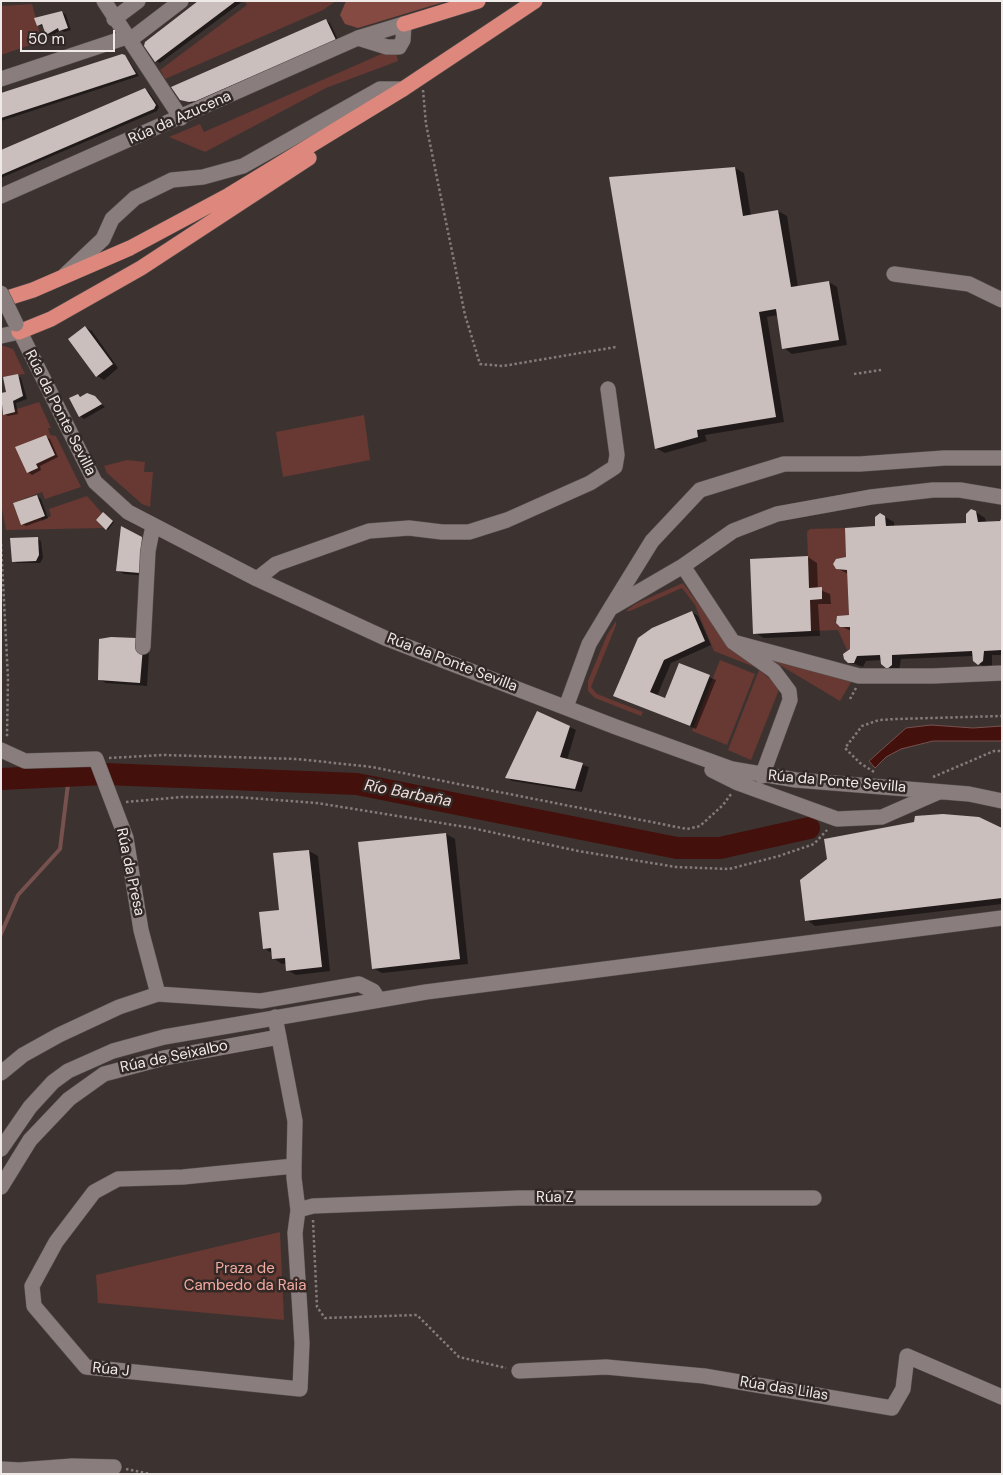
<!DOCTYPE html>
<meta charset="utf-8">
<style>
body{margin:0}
#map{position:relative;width:1003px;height:1475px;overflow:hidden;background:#3c3331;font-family:"DM Sans",sans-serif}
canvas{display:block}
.frame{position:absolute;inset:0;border:2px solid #efe9e8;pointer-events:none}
.scale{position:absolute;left:20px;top:30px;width:95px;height:22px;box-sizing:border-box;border:2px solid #efe9e8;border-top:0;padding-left:6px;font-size:15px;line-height:18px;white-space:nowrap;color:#efe9e8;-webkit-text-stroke:4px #322927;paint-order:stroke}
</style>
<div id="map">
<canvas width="1003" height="1475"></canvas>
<div class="frame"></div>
<div class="scale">50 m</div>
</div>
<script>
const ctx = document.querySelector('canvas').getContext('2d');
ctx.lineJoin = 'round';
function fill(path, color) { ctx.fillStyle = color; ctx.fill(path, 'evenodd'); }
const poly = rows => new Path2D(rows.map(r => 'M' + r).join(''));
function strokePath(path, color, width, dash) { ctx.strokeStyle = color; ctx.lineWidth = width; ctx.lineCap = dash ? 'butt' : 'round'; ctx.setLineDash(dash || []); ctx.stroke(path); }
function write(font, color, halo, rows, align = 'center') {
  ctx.font = font + ' "DM Sans",sans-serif'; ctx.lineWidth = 5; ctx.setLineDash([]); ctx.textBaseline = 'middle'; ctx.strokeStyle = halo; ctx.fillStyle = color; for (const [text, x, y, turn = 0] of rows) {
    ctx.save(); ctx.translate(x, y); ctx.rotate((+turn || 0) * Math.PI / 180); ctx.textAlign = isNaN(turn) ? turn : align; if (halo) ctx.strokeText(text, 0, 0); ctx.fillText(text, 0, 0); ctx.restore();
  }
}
fill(poly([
 [244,1,336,1,323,10,165,79,160,70,247,5],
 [32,4,42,41,1,55,1,6],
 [386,52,396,53,398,61,326,88,205,152,169,137,200,124,204,132],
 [1,345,13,349,25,374,1,377],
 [39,402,51,428,48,428,50,435,56,436,81,487,45,499,42,492,13,503,21,525,41,517,42,521,51,516,49,509,87,496,102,513,96,520,103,528,6,530,1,504,1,414],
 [364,415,370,460,283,477,276,432],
 [127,460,145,462,144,472,153,472,150,507,142,504,107,473,104,466],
 [845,528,846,557,836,559,833,564,836,569,847,570,849,615,839,616,835,621,838,626,850,627,850,649,847,650,838,630,811,631,807,532,810,529],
 [683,583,729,645,757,668,714,651,695,605,682,588,630,611,626,611,635,604],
 [616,621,616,625,591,687,597,694,643,712,641,716,595,698,588,691,588,681,607,635],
 [763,655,851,682,840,701],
 [720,660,755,674,727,745,692,731],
 [759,670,780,687,751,760,728,750],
 [280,1232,284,1320,98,1303,96,1275]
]), '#683832');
fill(poly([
 [346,1,447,1,358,28,345,24,340,15]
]), '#854a42');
const water = poly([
 [931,725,973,728,1002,726,1002,741,933,741,901,749,886,757,875,768,869,761,906,728,931,725]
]);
fill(water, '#44100c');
strokePath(water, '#77514e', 1);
fill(poly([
 [201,1,243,1,160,63,156,61],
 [62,12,66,15,71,30,64,32,61,30,51,36,47,34,45,27,38,25,36,19],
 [326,20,330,23,339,42,194,104,184,100],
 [127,58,139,76,1,121,1,95],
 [145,89,149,92,159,107,157,111,1,178,1,151],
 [735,168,744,173,751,216,778,211,787,216,798,287,829,282,837,287,847,345,792,354,784,348,778,315,767,317,784,422,705,435,707,441,665,453,656,448],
 [85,327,92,331,118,368,104,380,97,376,70,339],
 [17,376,21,378,27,399,16,403,18,414,8,416,4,414,1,394,8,393],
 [78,396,94,398,105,407,84,419,80,416],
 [46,437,50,439,58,457,40,466,41,470,32,475,28,472],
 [37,496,41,499,48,518,26,526,22,524],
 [976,512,985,518,986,523,1002,520,1002,655,992,655,992,665,988,669,974,661,973,656,901,659,899,671,893,672,884,667,883,660,866,661,863,667,849,662,852,650,851,631,839,625,850,616,848,574,837,568,885,517,894,522,894,527,967,524],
 [104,514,114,522,108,530,97,520],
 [142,538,148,542,147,576,124,574,117,570],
 [37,539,41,541,43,558,40,563,17,563,13,561],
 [808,557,817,563,818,589,830,594,831,604,818,604,820,636,764,638,755,633],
 [692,612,698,616,711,645,671,663,657,696,666,700,680,665,716,680,696,729,615,695,639,639],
 [143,649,149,652,147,686,106,683,100,680],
 [570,727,576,730,567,760,589,767,582,792,512,781,506,777],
 [916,823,1002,828,1002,904,815,926,807,920],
 [446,834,455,839,468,964,382,973,373,968],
 [309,851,318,856,330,971,296,975,287,970,287,963,282,964,273,958,273,954,264,948]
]), '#0007');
strokePath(poly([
 [1,934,18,895,60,849,69,776]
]), '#77514e', 4);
strokePath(poly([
 [1,779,105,774,357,784,677,848,720,848,809,828]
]), '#44100c', 22);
fill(poly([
 [198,1,236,1,155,62,144,46,145,42],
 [62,11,68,28,59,31,58,28,46,35,42,24,37,26,34,18],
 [326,19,336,40,196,101,189,102,180,100,171,87],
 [122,54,125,55,136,74,1,118,1,93],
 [145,88,156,105,154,109,1,175,1,150],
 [735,167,743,216,778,210,791,287,829,281,839,340,782,349,776,309,759,312,776,417,697,430,698,437,655,449,609,177],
 [85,326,113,364,96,377,68,339],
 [18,374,23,396,13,401,15,412,3,415,1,393,6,392,3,377],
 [87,393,95,396,102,404,79,417,69,398,78,394,80,397],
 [46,435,55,455,36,464,38,468,27,473,15,447],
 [37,495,45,516,21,525,13,503],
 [971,509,976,511,978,522,1000,521,1002,517,1002,650,984,651,983,661,978,665,973,661,972,651,892,655,892,665,887,669,881,664,880,655,857,656,854,663,848,663,844,659,843,654,850,649,850,627,840,627,836,623,837,616,849,615,847,570,836,569,833,564,836,559,846,557,845,528,875,526,875,517,880,513,885,516,886,526,966,523,966,514],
 [103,512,113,521,106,530,96,520],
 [121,526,142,537,140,573,116,571],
 [38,537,39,555,36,561,12,562,10,538],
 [808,556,809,588,822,587,822,599,810,600,811,631,753,634,750,559],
 [692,611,705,641,664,660,650,692,665,698,679,663,710,675,690,726,613,696,638,638,652,628],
 [111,637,136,638,136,647,143,647,140,683,98,680,99,639],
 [537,711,570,726,560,757,583,763,575,789,505,778],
 [943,814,979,817,1002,828,1002,898,805,921,800,880,827,859,824,839,914,822,915,816],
 [446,833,460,959,372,969,358,842],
 [309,850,322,967,286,971,285,958,272,959,271,948,263,949,259,912,279,910,273,853]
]), '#cbbfbd');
const minor = poly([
 [104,1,181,118],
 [114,19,138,1],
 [130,40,181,1],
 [1,79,127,37],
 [1,196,358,38,404,24,403,40,399,47,387,47,358,38],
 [894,274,969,284,1002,300],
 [65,275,103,239,112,219,135,198,172,180,203,177,243,166,380,89,403,89],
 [16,324,95,482,128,512,257,579,385,638,616,727,732,769,796,780,969,794,1002,801],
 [1,336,19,332],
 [683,566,733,642,774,671,789,691,790,700,762,776],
 [257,579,276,564,369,531,409,528,442,532,469,532,507,520,590,483,615,467,617,455,608,389],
 [611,608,683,566,733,531,777,514,871,497,933,490,960,490,1002,497],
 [733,642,859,676,933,676,1002,673],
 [143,647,148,551,153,526],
 [566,707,589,644,610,609,652,541,700,490,784,464,860,464,944,458,1002,458],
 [1,750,25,761,96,759,126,838,141,930,158,994],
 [712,770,738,783,837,819,882,817,939,792],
 [275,1017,295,1121,294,1166,294,1178,298,1210,295,1233,302,1343,300,1389,86,1367,34,1306,32,1286,56,1242,94,1192,118,1179,183,1177,294,1166],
 [1,1073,23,1055,59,1035,119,1007,158,994,261,1001,359,984,373,991,379,1000],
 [1,1149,30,1107,53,1082,68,1071,113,1051,164,1037,426,992,1002,918],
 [1,1187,30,1140,69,1099,104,1074,164,1058,279,1037],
 [298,1210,313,1206,519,1198,814,1198],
 [519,1371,606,1367,704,1376,892,1408,903,1389,907,1356,1002,1397],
 [1,1469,19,1470,72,1466,114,1467]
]);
const highway = poly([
 [404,24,478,1],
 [1,300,33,290,130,248,229,195,403,89,535,1],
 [19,332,51,319,141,268,309,158]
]);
strokePath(minor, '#58514f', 16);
strokePath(highway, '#58514f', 16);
strokePath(poly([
 [423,90,426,124,465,315,480,364,503,366,616,347],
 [854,374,881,370],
 [1,544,8,678,7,737],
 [850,699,856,688],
 [109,758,163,755,297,759,372,767,687,829,700,826,723,805,731,794],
 [874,772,860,763,845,748,862,726,879,720,896,719,1002,716],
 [933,777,994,751,1002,751],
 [126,802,182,797,236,797,317,803,472,828,578,851,676,867,729,869,779,856,814,844,827,830],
 [313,1220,317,1307,325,1318,417,1315,459,1357,506,1368],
 [126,1469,150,1474]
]), '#837c7a', 2.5, [2.5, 2.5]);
strokePath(minor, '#897e7d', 15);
strokePath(highway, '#de877c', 15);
const minorBridge = poly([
 [1,293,16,324]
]);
strokePath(minorBridge, '#58514f', 16, []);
strokePath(minorBridge, '#897e7d', 15);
write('15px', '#efe9e8', '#322927', [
 ["Rúa da Azucena",180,118,-24],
 ["Rúa da Ponte Sevilla",60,413,63],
 ["Rúa da Ponte Sevilla",452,663,21],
 ["Rúa da Ponte Sevilla",837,782,5],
 ["Rúa da Presa",130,872,78],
 ["Rúa de Seixalbo",174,1057,-12],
 ["Rúa Z",555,1198],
 ["Rúa J",111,1370,6],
 ["Rúa das Lilas",784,1389,9]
]);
write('15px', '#f4aa9f', '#322927', [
 ["Praza de",245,1269],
 ["Cambedo da Raia",245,1286]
]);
write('italic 16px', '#f2dfdb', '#322927', [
 ["Río Barbaña",408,794,11]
]);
</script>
